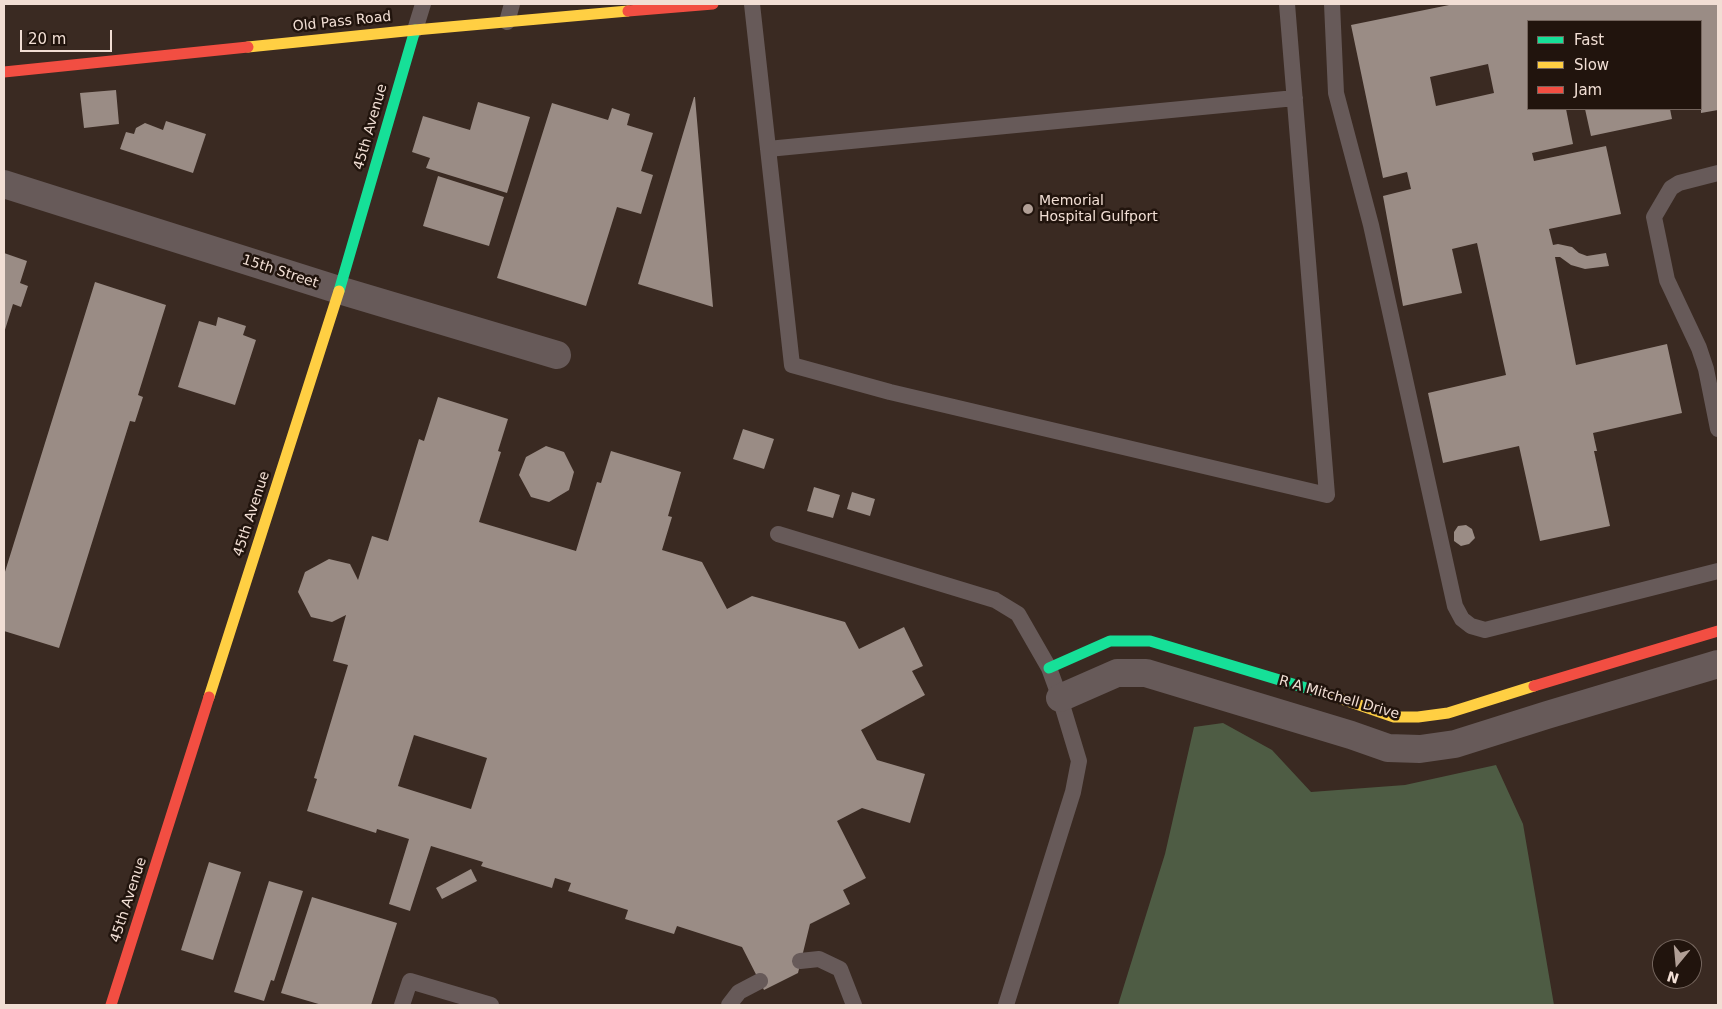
<!DOCTYPE html>
<style>
body{margin:0}
#map{position:relative;width:1722px;height:1009px;overflow:hidden;background:#3a2a22;font-family:"DejaVu Sans",sans-serif}
canvas{display:block}
.frame{position:absolute;inset:0;border:5px solid #f1ded4;pointer-events:none}
.legend{position:absolute;left:1527px;top:20px;width:175px;height:90px;box-sizing:border-box;background:#21140d;border:1px solid #74655d;margin:0;padding:6px 9px;list-style:none;font-size:15px;color:#f1ded4}
.legend li{display:flex;align-items:center;gap:10px;height:25px}
.legend b{width:25px;border:1px solid #74655d}
.north{position:absolute;left:1652px;top:939px;width:50px;height:50px;box-sizing:border-box;background:#21140d;border:1px solid #74655d;border-radius:50%;rotate:197deg;font-size:14px;font-weight:700;line-height:20px;text-align:center;color:#f1ded4}
.north::after{content:'';display:block;margin:auto;width:18px;height:22px;background:#b19f96;clip-path:polygon(50% 0,100% 100%,50% 72%,0 100%)}
.scale{position:absolute;left:20px;top:30px;width:92px;height:22px;box-sizing:border-box;border:2px solid #f1ded4;border-top:0;padding-left:6px;font-size:15px;line-height:18px;white-space:nowrap;color:#f1ded4;-webkit-text-stroke:4px #21140d;paint-order:stroke}
</style>
<div id="map">
<canvas width="1722" height="1009"></canvas>
<div class="frame"></div>
<ul class="legend">
<li><b style="height:6px;background:#16e098"></b>Fast</li>
<li><b style="height:6px;background:#ffcf43"></b>Slow</li>
<li><b style="height:6px;background:#f24e42"></b>Jam</li>
</ul>
<div class="north">N</div>
<div class="scale">20 m</div>
</div>
<script>
const ctx = document.querySelector('canvas').getContext('2d');
ctx.lineJoin = 'round';
function fill(path, color) { ctx.fillStyle = color; ctx.fill(path, 'evenodd'); }
const poly = rows => new Path2D(rows.map(r => 'M' + r).join(''));
function strokePath(path, color, width, dash) { ctx.strokeStyle = color; ctx.lineWidth = width; ctx.lineCap = dash ? 'butt' : 'round'; ctx.setLineDash(dash || []); ctx.stroke(path); }
function write(font, color, halo, rows, align = 'center') {
  ctx.font = font + ' "DejaVu Sans",sans-serif'; ctx.lineWidth = 5; ctx.setLineDash([]); ctx.textBaseline = 'middle'; ctx.strokeStyle = halo; ctx.fillStyle = color; for (const [text, x, y, turn = 0] of rows) {
    ctx.save(); ctx.translate(x, y); ctx.rotate((+turn || 0) * Math.PI / 180); ctx.textAlign = isNaN(turn) ? turn : align; if (halo) ctx.strokeText(text, 0, 0); ctx.fillText(text, 0, 0); ctx.restore();
  }
}
fill(poly([
 [1223,723,1272,750,1311,792,1405,785,1496,765,1523,824,1554,1005,1118,1005,1165,854,1194,727]
]), '#4e5c44');
fill(poly([
 [1454,4,1718,4,1718,110,1701,113,1701,21,1528,21,1528,109,1566,109,1573,144,1532,153,1534,161,1606,146,1621,214,1549,229,1553,245,1558,244,1572,247,1579,253,1587,256,1606,253,1609,266,1585,269,1571,265,1560,257,1555,257,1576,365,1667,344,1682,413,1593,433,1597,451,1594,451,1610,526,1540,541,1519,446,1443,463,1428,393,1506,375,1477,243,1452,249,1462,293,1403,306,1383,196,1411,189,1407,172,1383,178,1351,25],
 [1488,64,1494,93,1436,106,1430,77],
 [116,90,119,124,84,128,80,93],
 [694,97,695,97,713,307,638,284],
 [478,102,530,117,507,193,426,168,430,158,412,152,423,116,470,130],
 [552,103,608,120,612,108,630,114,627,125,653,133,641,171,653,175,641,214,617,207,586,306,497,278],
 [1585,109,1670,109,1672,119,1591,136],
 [166,121,206,134,193,173,120,149,126,132,134,134,136,128,145,123,163,130],
 [438,176,504,197,489,246,423,226],
 [4,253,27,261,20,283,28,286,21,307,13,304,4,333],
 [95,282,166,305,138,395,143,397,135,422,130,421,59,648,4,631,4,575],
 [218,317,246,326,243,335,256,340,235,405,178,387,199,321,216,326],
 [438,397,508,419,498,451,501,452,479,522,576,551,597,482,601,483,611,451,681,472,668,516,672,517,662,550,702,562,727,609,752,596,845,622,859,649,904,627,923,666,912,671,925,695,861,730,877,760,925,774,910,823,862,808,837,821,866,878,843,890,850,904,810,924,798,973,764,990,742,947,677,926,674,934,625,919,628,910,568,891,571,883,555,878,552,888,481,866,483,862,431,846,410,911,389,904,409,839,377,829,376,833,307,811,317,779,314,778,348,665,333,661,346,615,332,622,311,617,298,592,305,572,329,559,350,564,358,580,372,536,388,541,419,439,424,441],
 [414,735,487,758,471,809,398,786],
 [743,429,774,439,764,469,733,459],
 [546,446,564,452,574,472,569,490,549,502,531,497,519,475,526,457],
 [814,487,840,495,833,518,807,511],
 [852,492,875,499,870,516,847,509],
 [1466,525,1472,529,1475,538,1469,544,1461,546,1454,541,1454,532,1458,526],
 [209,862,241,872,213,960,181,950],
 [471,869,477,881,442,899,436,888],
 [269,881,303,891,274,981,271,980,264,1001,234,992],
 [312,897,397,923,371,1005,322,1005,281,993]
]), '#9a8c85');
strokePath(poly([
 [752,4,792,365,890,392,1327,495,1287,4],
 [1332,4,1336,93,1371,225,1455,606,1462,619,1471,626,1485,630,1718,571],
 [507,22,512,4],
 [415,30,423,4],
 [768,149,1295,98],
 [1718,173,1679,183,1671,188,1654,217,1667,280,1699,348,1706,369,1718,429],
 [778,534,995,600,1018,614,1049,668,1060,698,1079,761,1073,792,1006,1005],
 [800,961,819,959,840,969,854,1005],
 [402,1005,410,981,491,1005],
 [729,1005,739,992,760,981]
]), '#675a59', 16);
strokePath(poly([
 [4,184,339,290,557,355],
 [1060,698,1117,673,1146,673,1351,735,1388,748,1420,749,1455,744,1547,715,1718,664]
]), '#675a59', 28);
strokePath(poly([
 [339,291,415,30],
 [1049,668,1110,641,1150,641,1336,697]
]), '#16e098', 11);
strokePath(poly([
 [248,47,415,30,628,11],
 [209,697,339,291],
 [1336,697,1394,717,1418,717,1448,713,1534,686]
]), '#ffcf43', 11);
strokePath(poly([
 [628,11,713,4],
 [4,72,248,47],
 [1534,686,1718,631],
 [111,1005,209,697]
]), '#f24e42', 11);
for (const [x, y, r, color] of [
 [1028,209,6,"#b19f96"]
]) { const dot = new Path2D(); dot.arc(x, y, r, 0, 2 * Math.PI); ctx.fillStyle = color; ctx.fill(dot); strokePath(dot, '#21140d', 2); }
write('14px', '#f1ded4', '#21140d', [
 ["Old Pass Road",342,22,-6],
 ["45th Avenue",371,127,-74],
 ["15th Street",280,272,18],
 ["45th Avenue",252,514,-72],
 ["R A Mitchell Drive",1339,698,16],
 ["45th Avenue",129,900,-72]
]);
write('14px', '#f1ded4', '#21140d', [
 ["Memorial",1039,201],
 ["Hospital Gulfport",1039,217]
], 'left');
</script>
